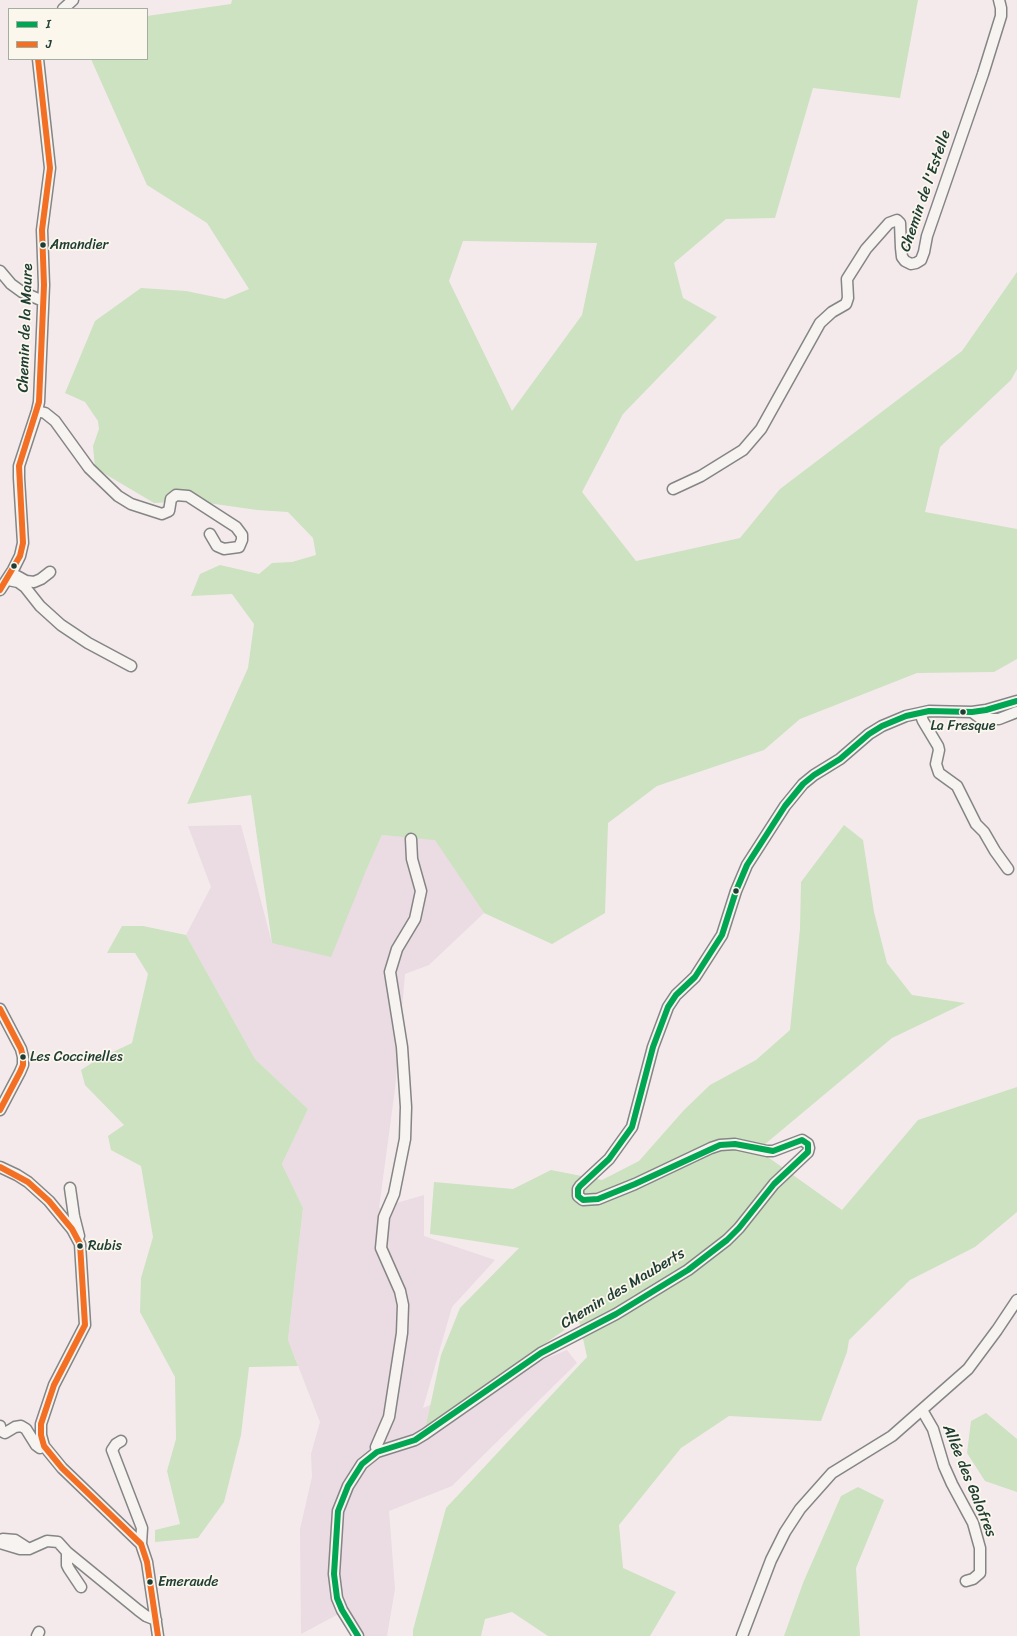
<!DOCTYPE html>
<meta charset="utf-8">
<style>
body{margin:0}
#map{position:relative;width:1017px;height:1636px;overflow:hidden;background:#f4eaec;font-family:Sriracha,sans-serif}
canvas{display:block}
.legend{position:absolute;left:8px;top:8px;width:140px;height:52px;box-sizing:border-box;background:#fbf7ec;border:1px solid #a3ada2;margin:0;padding:5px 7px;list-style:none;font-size:12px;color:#1f3d34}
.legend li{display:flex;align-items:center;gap:8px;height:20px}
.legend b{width:20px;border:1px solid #a3ada2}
</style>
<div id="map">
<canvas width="1017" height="1636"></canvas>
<ul class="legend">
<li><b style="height:5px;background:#00a651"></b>I</li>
<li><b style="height:5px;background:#f36f24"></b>J</li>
</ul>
</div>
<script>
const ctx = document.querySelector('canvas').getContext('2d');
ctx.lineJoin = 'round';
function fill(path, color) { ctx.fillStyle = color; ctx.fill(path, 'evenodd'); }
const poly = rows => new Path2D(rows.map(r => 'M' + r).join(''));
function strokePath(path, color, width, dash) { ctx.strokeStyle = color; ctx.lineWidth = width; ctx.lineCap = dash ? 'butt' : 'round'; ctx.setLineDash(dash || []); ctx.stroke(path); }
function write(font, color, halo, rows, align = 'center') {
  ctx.font = font + ' Sriracha,sans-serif'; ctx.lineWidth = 3.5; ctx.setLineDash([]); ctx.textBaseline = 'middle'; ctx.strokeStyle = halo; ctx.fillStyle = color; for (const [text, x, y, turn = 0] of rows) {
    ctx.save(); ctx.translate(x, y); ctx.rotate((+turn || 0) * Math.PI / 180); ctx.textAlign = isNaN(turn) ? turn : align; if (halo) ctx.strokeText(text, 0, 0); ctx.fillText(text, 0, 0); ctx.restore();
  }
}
fill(poly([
 [241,825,272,943,365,873,382,835,435,839,484,913,429,965,405,974,395,1089,379,1208,424,1195,424,1236,495,1260,452,1307,423,1408,567,1350,577,1363,452,1486,389,1511,395,1589,387,1636,365,1636,348,1609,301,1634,300,1529,312,1477,311,1454,320,1422,288,1340,303,1208,282,1164,308,1109,255,1059,186,935,211,887,188,826]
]), '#ebdbe3');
fill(poly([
 [232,0,918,0,900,98,813,88,775,218,726,219,674,263,683,298,717,317,623,414,582,492,636,561,740,538,780,489,962,351,1017,272,1017,369,1011,380,940,447,925,512,1017,529,1017,659,994,672,917,673,800,719,764,750,657,786,608,823,605,913,552,944,484,913,435,840,382,835,365,873,331,957,272,943,251,795,187,804,248,668,254,624,232,594,191,596,200,574,220,565,259,574,272,563,292,562,316,555,313,538,288,512,257,510,194,501,154,503,95,468,93,446,99,429,98,421,85,402,65,393,95,321,141,288,186,291,225,299,249,289,207,223,147,185,91,59,147,59,147,16,231,4],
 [463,241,597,243,582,315,512,411,449,281],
 [844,825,863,840,874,912,887,963,912,995,965,1003,892,1038,758,1150,842,1210,918,1120,1017,1087,1017,1212,975,1247,910,1280,849,1340,847,1352,821,1421,729,1416,681,1448,619,1525,623,1568,676,1592,650,1636,548,1636,512,1612,485,1619,481,1636,413,1636,413,1630,446,1508,587,1357,579,1320,426,1426,441,1355,460,1308,519,1248,430,1234,434,1182,513,1189,551,1170,602,1180,639,1161,684,1110,710,1085,756,1060,790,1030,800,929,801,882],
 [122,926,143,926,186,935,255,1059,308,1109,282,1164,303,1208,288,1340,298,1366,249,1367,241,1435,224,1502,198,1538,155,1542,155,1530,180,1524,167,1471,176,1439,175,1377,140,1312,141,1278,153,1237,141,1166,111,1150,108,1136,124,1125,85,1085,81,1070,98,1059,132,1043,148,974,135,953,107,953],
 [986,1413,1017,1439,1017,1492,985,1481,967,1453,971,1421],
 [858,1487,884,1500,856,1568,860,1636,784,1636,803,1583,841,1496]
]), '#cce2c0');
const minor = poly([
 [63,9,73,0],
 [0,271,11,284,22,292,43,301],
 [37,411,45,413,55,421,89,468,118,496,131,504,162,514,169,511,171,499,176,495,188,496,236,527,242,535,242,540,239,547,224,549,217,546,210,534],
 [673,489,701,476,743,450,761,429,820,323,832,312,846,304,848,298,847,279,866,249,889,223,897,220,900,223,901,248,902,257,905,261,911,264,916,263,921,260,924,252,927,236,983,74,1001,16,1001,8,999,0],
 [17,576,26,581,34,582,41,579,50,572],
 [8,580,18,582,25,587,40,606,61,625,88,643,131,666],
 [0,590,13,570,20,556,23,543,19,478,19,466,37,411,39,402,44,285,42,230,50,168,38,59],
 [972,712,980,718,991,719,999,719,1017,712],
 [920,713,923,721,938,746,939,750,936,764,939,773,957,786,976,824,984,832,995,851,1008,869],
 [0,1009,21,1049,23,1057,23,1065,20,1072,0,1110],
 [0,1167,17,1175,28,1182,49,1201,72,1229,80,1244,85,1325,54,1385,41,1424,41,1435,44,1446,62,1468,141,1544,147,1562,158,1636],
 [70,1188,74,1216,79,1236],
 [922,1410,933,1429,944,1466,952,1484,973,1523,980,1548,980,1573,973,1579,966,1581],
 [0,1426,1,1431,5,1433,15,1427,21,1426,26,1429,36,1445,40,1448,44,1446],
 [121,1441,116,1444,112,1450,142,1528,141,1544],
 [377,1452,376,1447,389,1417,402,1333,403,1305,400,1291,381,1248,384,1217,394,1194,405,1139,406,1107,402,1047,390,972,397,949,415,919,421,891,412,859,411,839],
 [0,1540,3,1539,15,1540,29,1549],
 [0,1543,20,1549,29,1549,47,1541,58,1542,67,1552,138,1610,146,1616,156,1620],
 [67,1552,67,1565,69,1569,81,1587],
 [37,1636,39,1632],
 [358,1636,342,1610,337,1598,334,1574,338,1511,348,1486,362,1464,377,1452,415,1440,425,1434,541,1353,616,1314,688,1270,727,1240,739,1228,774,1184,808,1152,809,1148,808,1144,802,1140,773,1151,767,1151,735,1144,720,1145,711,1148,635,1184,598,1199,583,1200,578,1196,578,1189,580,1186,609,1159,632,1127,653,1047,668,1007,676,995,695,977,722,935,736,891,747,865,785,806,803,784,814,775,840,759,869,734,882,726,906,716,920,713,929,711,972,712,986,710,1017,701],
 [742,1636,771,1560,785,1532,800,1509,832,1473,892,1436,968,1369,997,1330,1017,1300]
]);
strokePath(minor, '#848585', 13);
strokePath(minor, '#f6f3f0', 10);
strokePath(poly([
 [358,1636,342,1610,337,1598,334,1574,338,1511,348,1486,362,1464,377,1452,415,1440,541,1353,616,1314,688,1270,727,1240,739,1228,774,1184,808,1152,808,1144,802,1140,773,1151,735,1144,720,1145,635,1184,598,1199,583,1200,578,1196,578,1189,580,1186,609,1159,632,1127,653,1047,668,1007,676,995,695,977,722,935,736,891,747,865,785,806,803,784,814,775,840,759,869,734,882,726,906,716,929,711,972,712,986,710,1017,701]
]), '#00a651', 6);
strokePath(poly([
 [0,590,20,556,23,543,19,466,39,402,44,285,42,230,50,168,38,59],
 [0,1009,21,1049,23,1057,23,1065,20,1072,0,1110],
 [0,1167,28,1182,49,1201,72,1229,80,1244,85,1325,54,1385,41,1424,41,1435,44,1446,62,1468,141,1544,147,1562,158,1636]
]), '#f36f24', 6);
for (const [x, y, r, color] of [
 [43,245,3.5,"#1f3d34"],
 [14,566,3.5,"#1f3d34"],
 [963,712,3.5,"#1f3d34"],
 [736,891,3.5,"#1f3d34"],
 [23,1057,3.5,"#1f3d34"],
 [80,1246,3.5,"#1f3d34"],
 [150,1582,3.5,"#1f3d34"]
]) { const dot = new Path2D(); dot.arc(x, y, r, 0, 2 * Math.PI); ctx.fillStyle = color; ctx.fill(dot); strokePath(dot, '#fbf7ec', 1.5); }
write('14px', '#1f3d34', '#fbf7ec', [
 ["Amandier",50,245],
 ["La Fresque",963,726,"center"],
 ["Les Coccinelles",30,1057],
 ["Rubis",88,1246],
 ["Emeraude",158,1582]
], 'left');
write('15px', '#1f3d34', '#fbf7ec', [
 ["Chemin de l'Estelle",926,191,-71],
 ["Chemin de la Maure",26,328,-88],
 ["Chemin des Mauberts",623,1289,-31],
 ["Allée des Galofres",969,1481,68]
]);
</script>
